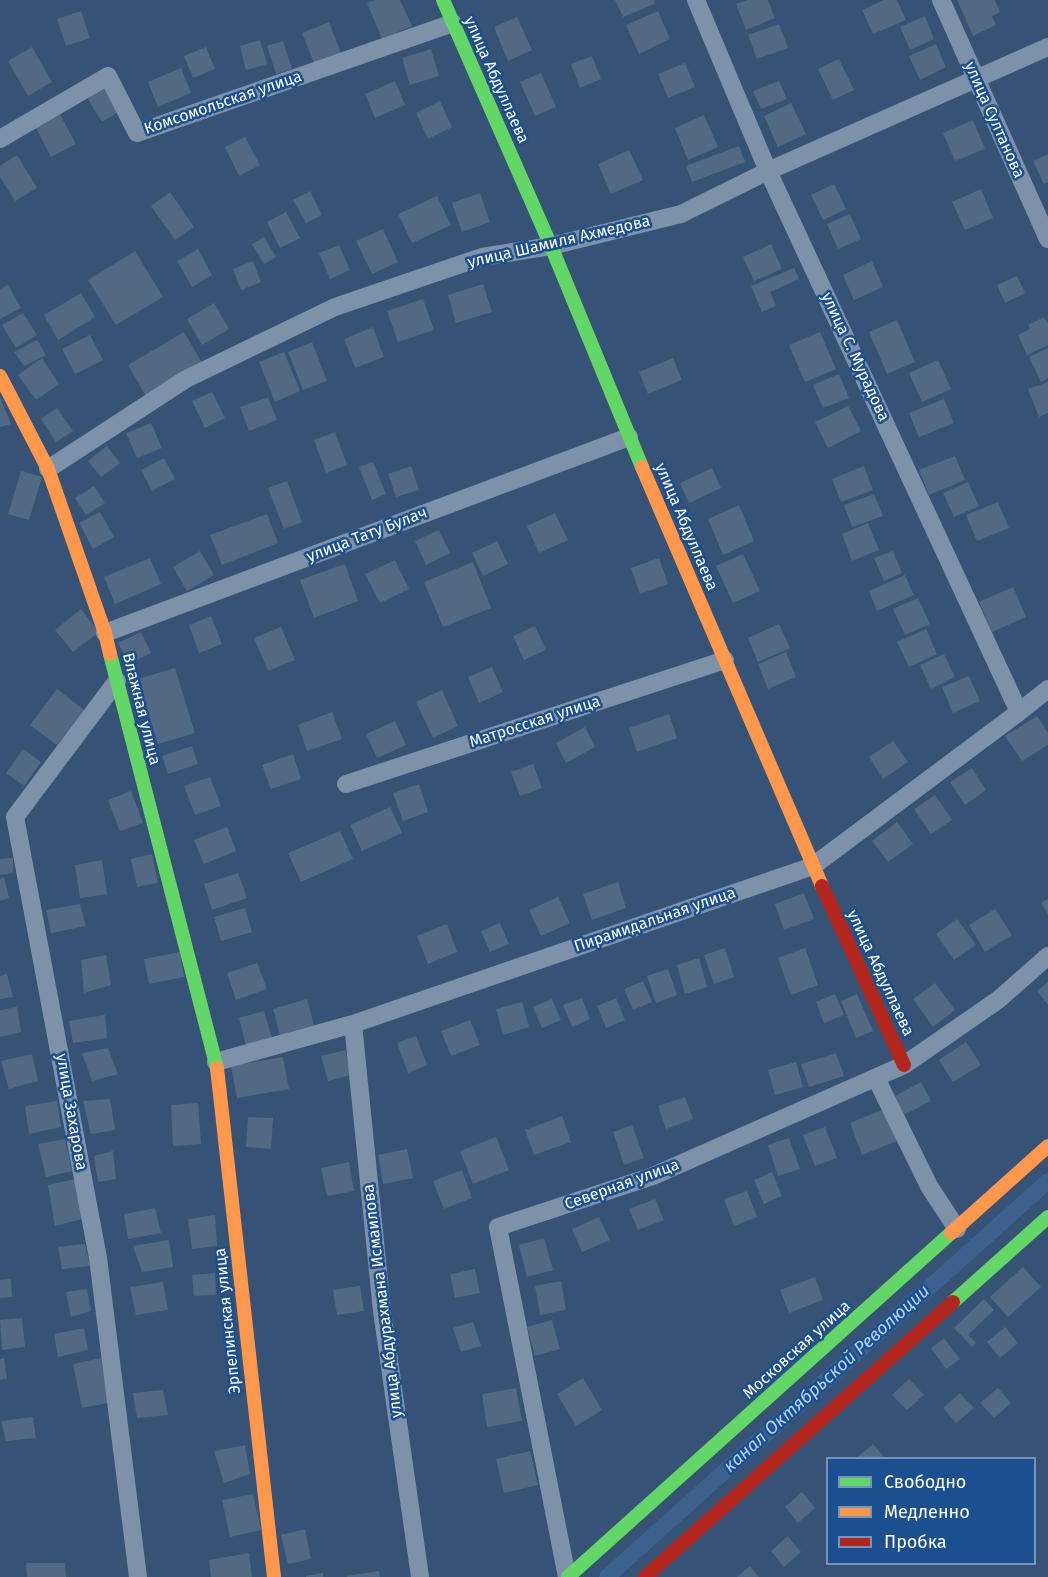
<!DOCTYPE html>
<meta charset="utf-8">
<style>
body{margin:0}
#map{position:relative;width:1048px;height:1577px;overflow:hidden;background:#365274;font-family:"Fira Sans",sans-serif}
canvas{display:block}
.legend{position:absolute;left:826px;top:1457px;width:210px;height:108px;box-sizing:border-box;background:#1b4f8f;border:2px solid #7695bc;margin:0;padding:8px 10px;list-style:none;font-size:18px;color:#fff}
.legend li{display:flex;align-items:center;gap:12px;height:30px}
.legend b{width:30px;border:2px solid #7695bc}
</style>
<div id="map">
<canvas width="1048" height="1577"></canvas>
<ul class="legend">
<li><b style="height:8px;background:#63d668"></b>Свободно</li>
<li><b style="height:8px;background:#ff974d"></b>Медленно</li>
<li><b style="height:8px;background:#b3261e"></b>Пробка</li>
</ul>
</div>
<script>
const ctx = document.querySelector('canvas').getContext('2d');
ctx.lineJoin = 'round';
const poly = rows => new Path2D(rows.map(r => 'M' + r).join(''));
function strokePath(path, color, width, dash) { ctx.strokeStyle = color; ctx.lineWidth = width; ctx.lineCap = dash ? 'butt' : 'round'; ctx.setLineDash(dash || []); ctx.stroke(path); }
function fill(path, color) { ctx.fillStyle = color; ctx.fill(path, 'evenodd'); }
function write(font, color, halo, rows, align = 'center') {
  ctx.font = font + ' "Fira Sans",sans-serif'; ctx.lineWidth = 5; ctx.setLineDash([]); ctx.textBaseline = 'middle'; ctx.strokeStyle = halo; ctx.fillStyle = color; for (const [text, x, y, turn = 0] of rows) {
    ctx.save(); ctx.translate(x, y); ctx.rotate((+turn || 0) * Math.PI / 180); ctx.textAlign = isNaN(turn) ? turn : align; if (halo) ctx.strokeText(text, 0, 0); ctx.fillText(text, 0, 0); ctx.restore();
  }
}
strokePath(poly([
 [607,1577,1048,1181]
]), '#3b618d', 16);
fill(poly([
 [375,0,400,0,412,26,382,39,367,3],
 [615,0,654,0,655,4,623,17],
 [747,0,768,0,775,18,746,30,736,4],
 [884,0,897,0,906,20,873,34,862,10],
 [957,0,995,0,1000,12,992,16,996,25,973,36],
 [81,11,90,38,66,46,57,19],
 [658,11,670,39,639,54,626,25],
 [925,16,934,39,910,50,900,27],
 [517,17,532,50,508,61,494,27],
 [329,22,341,53,314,63,302,33],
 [779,24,788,48,757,59,748,35],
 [260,40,267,64,246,70,240,46],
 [283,41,292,69,276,74,267,46],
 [936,44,946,67,920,80,909,56],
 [32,47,52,82,28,96,8,61],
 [206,47,215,69,193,78,184,56],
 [431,49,439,76,410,85,402,58],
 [592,56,601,79,580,88,571,64],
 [839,59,854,90,833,100,818,69],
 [685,63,695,87,668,98,658,74],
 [181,68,191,93,158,107,148,82],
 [541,73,556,107,535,116,520,82],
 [395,81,405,105,375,118,365,94],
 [779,81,787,99,761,109,753,91],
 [104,85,120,111,102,122,86,96],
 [440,101,452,127,428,139,416,113],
 [791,103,806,134,778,147,764,116],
 [57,109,76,144,51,157,33,122],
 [704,115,718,147,688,160,675,128],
 [973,120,985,149,955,161,943,133],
 [245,137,260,165,239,176,225,147],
 [739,146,745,162,692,182,686,166],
 [629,150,643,180,611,194,598,164],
 [1048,154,1048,182,1044,184,1033,161],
 [17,155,37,188,15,201,0,177,0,166],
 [834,184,846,209,823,220,811,195],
 [981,189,993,218,965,230,952,202],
 [310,191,322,215,306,223,293,200],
 [170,192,194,227,175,240,151,206],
 [480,193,490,222,462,232,452,203],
 [437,196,451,225,412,243,398,214],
 [286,212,300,238,280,248,267,222],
 [850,214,861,239,838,249,827,224],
 [383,229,398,262,372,274,356,241],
 [264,237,276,257,264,264,252,244],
 [771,244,782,269,754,281,743,257],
 [339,245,350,270,330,279,319,253],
 [198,249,212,275,192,287,177,261],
 [135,251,163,297,116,325,88,280],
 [253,261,261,282,241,290,233,269],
 [872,261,883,287,854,300,843,275],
 [794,268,799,279,770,292,776,306,762,312,751,286],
 [1017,276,1025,293,1005,303,997,285],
 [483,284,492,312,456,323,448,295],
 [8,285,21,308,0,319,0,289],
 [81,293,95,317,58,340,44,315],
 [423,299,434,330,398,342,387,311],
 [214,303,229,329,202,345,187,319],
 [23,313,37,335,16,348,2,325],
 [1044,317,1048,324,1048,345,1027,355,1018,335,1030,329,1028,325],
 [897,320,915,362,887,374,869,332],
 [373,327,384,357,355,368,344,339],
 [184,332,202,363,146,396,128,365],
 [820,332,836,369,805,382,789,345],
 [90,335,103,360,75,374,62,349],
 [37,340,46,355,24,366,14,352],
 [312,342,327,381,303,390,288,352],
 [1048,348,1048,378,1041,382,1029,357],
 [284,352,300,391,275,402,259,362],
 [42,358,59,384,36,400,18,375],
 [673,358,682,380,648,394,639,372],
 [938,360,951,389,922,402,909,373],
 [839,374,849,398,823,408,813,385],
 [1048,382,1048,413,1039,417,1028,389],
 [212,392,225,418,205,428,192,401],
 [0,397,11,424,0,427],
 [268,397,277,420,249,431,240,407],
 [944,399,954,423,919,437,909,413],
 [848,406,861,431,828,448,815,422],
 [57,408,73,431,56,442,41,419],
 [151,423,162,448,137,458,126,433],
 [335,432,347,465,326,473,314,440],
 [107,446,120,463,101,477,88,461],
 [955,456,965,480,929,495,919,470],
 [164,458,175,479,152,491,141,470],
 [373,462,386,494,372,500,359,467],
 [411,466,419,490,396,497,388,474],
 [864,466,873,490,841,502,832,479],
 [712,468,721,488,689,503,680,483],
 [21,471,42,477,29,520,8,514],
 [287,481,302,522,284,529,268,488],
 [968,482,979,506,954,517,943,493],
 [94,486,105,503,86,515,75,498],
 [874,494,883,516,852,527,844,505],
 [998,502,1009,528,977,541,966,515],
 [739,505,754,541,723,555,708,519],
 [100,512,114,537,93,549,79,523],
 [555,513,568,540,539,553,527,526],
 [267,514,278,543,222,565,210,535],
 [868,523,879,550,852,561,842,534],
 [439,530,450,553,426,565,415,541],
 [497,541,508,564,483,576,472,553],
 [200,551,214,575,187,591,173,567],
 [893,551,902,573,884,581,874,558],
 [743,554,760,591,733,603,716,566],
 [150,558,161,584,115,604,104,577],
 [659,558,668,584,640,594,631,568],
 [395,560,409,589,380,603,365,574],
 [473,562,491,608,443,627,424,582],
 [345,564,358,601,314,618,300,580],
 [905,575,914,595,877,611,869,591],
 [1013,587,1026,617,992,632,979,602],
 [918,598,930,624,905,635,893,609],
 [81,609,99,632,73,652,55,630],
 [211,616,222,644,199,653,189,625],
 [779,624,790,648,758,662,748,638],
 [535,626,546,650,524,660,513,636],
 [281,627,295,660,268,671,254,638],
 [926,629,937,654,909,667,897,642],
 [141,632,151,653,129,664,118,643],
 [786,652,796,677,768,689,758,664],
 [944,654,955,677,931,689,920,665],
 [492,667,503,692,479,703,468,677],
 [175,668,195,733,158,744,138,679],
 [969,676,980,701,953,713,942,687],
 [57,689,84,710,57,745,30,725],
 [442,690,458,726,433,738,416,702],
 [332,712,342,739,307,751,298,725],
 [669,714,677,738,637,752,629,728],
 [1037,716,1048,733,1048,745,1022,761,1005,736],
 [395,721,406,745,377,758,366,734],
 [585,727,595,747,566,763,556,743],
 [893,741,908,762,883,779,869,757],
 [192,746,198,764,168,774,162,756],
 [23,749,41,762,24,786,6,773],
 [293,754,301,779,271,789,262,765],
 [533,764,542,788,520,796,511,772],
 [972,768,986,790,965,805,950,782],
 [210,777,221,806,195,815,184,786],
 [419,784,428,812,403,821,393,793],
 [131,791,143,823,120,831,108,800],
 [935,795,952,820,931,834,914,809],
 [390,807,402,833,362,851,350,825],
 [897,822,913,844,888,862,872,841],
 [227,827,236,851,204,864,194,840],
 [340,831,353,859,301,882,288,853],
 [152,854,158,883,137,887,131,859],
 [13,858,13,873,0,875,0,859],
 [102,860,107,894,80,898,75,865],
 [238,873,247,898,212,910,204,884],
 [4,877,9,898,0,901,0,879],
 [618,882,626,908,592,920,583,894],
 [804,893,814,919,784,930,775,904],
 [558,897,570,923,541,936,529,910],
 [1048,899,1048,914,1041,903],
 [80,904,86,926,51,933,46,910],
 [245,908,252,932,221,941,214,917],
 [995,909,1012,935,985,952,969,925],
 [957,919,976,945,954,960,936,934],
 [500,923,509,944,490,952,481,931],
 [447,924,457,952,428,964,417,936],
 [725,948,734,977,714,984,704,955],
 [805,948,818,985,791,995,778,958],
 [180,952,184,977,149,984,144,959],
 [106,955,111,985,84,993,81,960],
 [699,958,707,987,685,994,677,965],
 [257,963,267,989,236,1000,227,973],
 [668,969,677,995,656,1003,647,976],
 [7,974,13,997,0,999,0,976],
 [643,981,652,1002,633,1010,624,989],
 [1048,982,1048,1005,1037,991],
 [935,983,955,1010,933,1027,913,999],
 [835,994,844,1015,824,1023,816,1002],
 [857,994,873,1031,856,1038,841,1001],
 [582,998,590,1019,572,1027,563,1005],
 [616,998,625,1020,606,1028,597,1006],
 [307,999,314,1025,280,1035,273,1009],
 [552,999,561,1020,542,1028,533,1007],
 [522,1002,529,1027,503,1035,496,1009],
 [17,1007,21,1032,0,1037,0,1010],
 [264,1011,272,1038,246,1045,239,1018],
 [105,1015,107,1038,73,1043,69,1021],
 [470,1020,480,1045,451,1056,441,1031],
 [416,1036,427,1065,408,1073,397,1043],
 [966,1042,981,1065,953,1082,939,1060],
 [108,1048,118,1074,92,1081,82,1053],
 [345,1050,351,1075,328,1081,321,1056],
 [836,1053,844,1076,809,1087,801,1064],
 [32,1054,38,1081,9,1089,1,1061],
 [283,1057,289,1089,237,1098,231,1066],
 [796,1062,803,1087,775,1095,768,1070],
 [921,1082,931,1101,904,1115,895,1096],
 [685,1097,693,1119,666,1129,658,1106],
 [110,1099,115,1130,91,1134,83,1101],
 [57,1101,61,1127,29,1134,25,1106],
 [198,1103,201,1144,173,1146,171,1105],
 [884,1109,897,1141,862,1155,850,1123],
 [562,1116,571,1142,534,1155,525,1130],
 [248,1117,273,1118,271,1149,246,1147],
 [632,1125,644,1158,624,1165,613,1132],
 [825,1127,837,1158,815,1166,803,1135],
 [496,1137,509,1170,473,1184,460,1151],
 [789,1138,800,1169,778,1176,768,1145],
 [65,1139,72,1171,46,1177,38,1144],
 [407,1149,413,1178,383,1184,378,1155],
 [113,1151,116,1179,98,1182,94,1156],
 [349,1162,354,1191,327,1196,321,1168],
 [462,1170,472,1198,444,1209,433,1181],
 [772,1172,782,1196,764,1204,754,1180],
 [75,1179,82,1219,55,1226,48,1185],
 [747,1191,757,1217,734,1226,724,1199],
 [655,1199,664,1220,638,1230,629,1209],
 [155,1208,161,1233,128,1239,124,1214],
 [215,1215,217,1246,192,1249,188,1219],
 [599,1217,610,1240,582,1252,572,1229],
 [544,1238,553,1270,527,1277,519,1245],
 [169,1240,173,1267,142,1272,133,1246],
 [85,1244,90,1266,62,1269,58,1247],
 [1023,1267,1041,1287,1008,1317,990,1297],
 [475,1269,480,1293,455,1298,450,1274],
 [215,1273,216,1295,194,1296,192,1275],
 [815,1277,823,1300,789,1313,780,1290],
 [11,1279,12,1297,0,1298,0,1280],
 [561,1281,566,1310,540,1315,535,1286],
 [163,1282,168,1310,136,1315,130,1287],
 [360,1286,364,1311,337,1315,333,1290],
 [87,1289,91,1311,71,1317,66,1292],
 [984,1299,994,1310,968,1335,976,1343,972,1347,954,1328],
 [22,1318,25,1347,2,1350,0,1320],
 [552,1320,560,1349,535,1356,527,1327],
 [473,1322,481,1346,461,1352,453,1328],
 [1005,1327,1018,1343,1000,1358,987,1342],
 [84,1328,88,1350,58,1357,54,1334],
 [944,1338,960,1359,946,1369,931,1348],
 [4,1358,7,1379,0,1380,0,1359],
 [101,1358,108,1403,82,1408,73,1364],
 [583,1378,602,1410,576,1426,557,1394],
 [909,1379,924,1395,907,1410,892,1395],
 [516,1388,522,1421,487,1427,482,1394],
 [998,1388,1011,1403,994,1418,980,1403],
 [163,1390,168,1415,137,1418,133,1393],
 [960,1393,974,1408,956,1423,943,1408],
 [33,1417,36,1438,6,1441,1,1421],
 [873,1444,885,1458,856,1458],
 [245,1445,250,1474,224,1483,214,1451],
 [530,1451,538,1485,504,1493,496,1459],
 [802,1492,815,1508,798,1523,785,1507],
 [253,1494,261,1530,230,1537,222,1500],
 [305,1529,311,1559,288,1564,281,1535],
 [788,1536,801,1552,784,1567,771,1551],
 [249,1553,252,1577,211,1577,209,1560],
 [26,1563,65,1563,66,1577,27,1577],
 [750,1566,759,1577,737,1577],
 [379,1571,380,1577,347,1577,347,1576],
 [323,1573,323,1577,306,1577,306,1576]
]), '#526984');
strokePath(poly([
 [696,0,768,171,1019,712],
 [941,0,1048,239],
 [0,139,108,76,137,133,453,23],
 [48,469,186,379,335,307,482,257,551,246,681,214,768,171,1048,47],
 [105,633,629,437],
 [117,681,15,817,98,1258,138,1577],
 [346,784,725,660],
 [353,1024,382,1311,420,1577],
 [216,1062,353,1024,813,866,1019,712,1048,689],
 [876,1078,929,1186,957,1229],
 [567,1577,498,1227,653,1176,904,1065,998,1000,1048,956]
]), '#7d92a8', 18);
strokePath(poly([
 [443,0,551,246,642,467],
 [110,654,217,1068],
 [953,1302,1048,1217],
 [568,1577,951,1233]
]), '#63d668', 14);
strokePath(poly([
 [0,376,48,469,105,633,110,654],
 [642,467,822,886],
 [217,1068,274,1577],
 [951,1233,1048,1146]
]), '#ff974d', 14);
strokePath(poly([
 [822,886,904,1065],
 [645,1577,953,1302]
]), '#b3261e', 14);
write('16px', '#fff', '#1b4f8f', [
 ["улица Абдуллаева",496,80,66],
 ["Комсомольская улица",223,103,-19],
 ["улица Султанова",994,120,66],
 ["улица Шамиля Ахмедова",559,242,-13],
 ["улица С. Мурадова",855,357,65],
 ["улица Абдуллаева",686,527,67],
 ["улица Тату Булач",367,535,-21],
 ["Влажная улица",141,709,76],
 ["Матросская улица",535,722,-18],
 ["Пирамидальная улица",655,920,-19],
 ["улица Абдуллаева",880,973,65],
 ["улица Захарова",71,1112,80],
 ["Северная улица",622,1185,-20],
 ["улица Абдурахмана Исмаилова",383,1301,-97],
 ["Эрпелинская улица",228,1321,-96],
 ["Московская улица",797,1350,-42]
]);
write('italic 18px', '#b5d3f5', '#1b4f8f', [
 ["канал Октябрьской Революции",827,1379,-42]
]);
</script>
